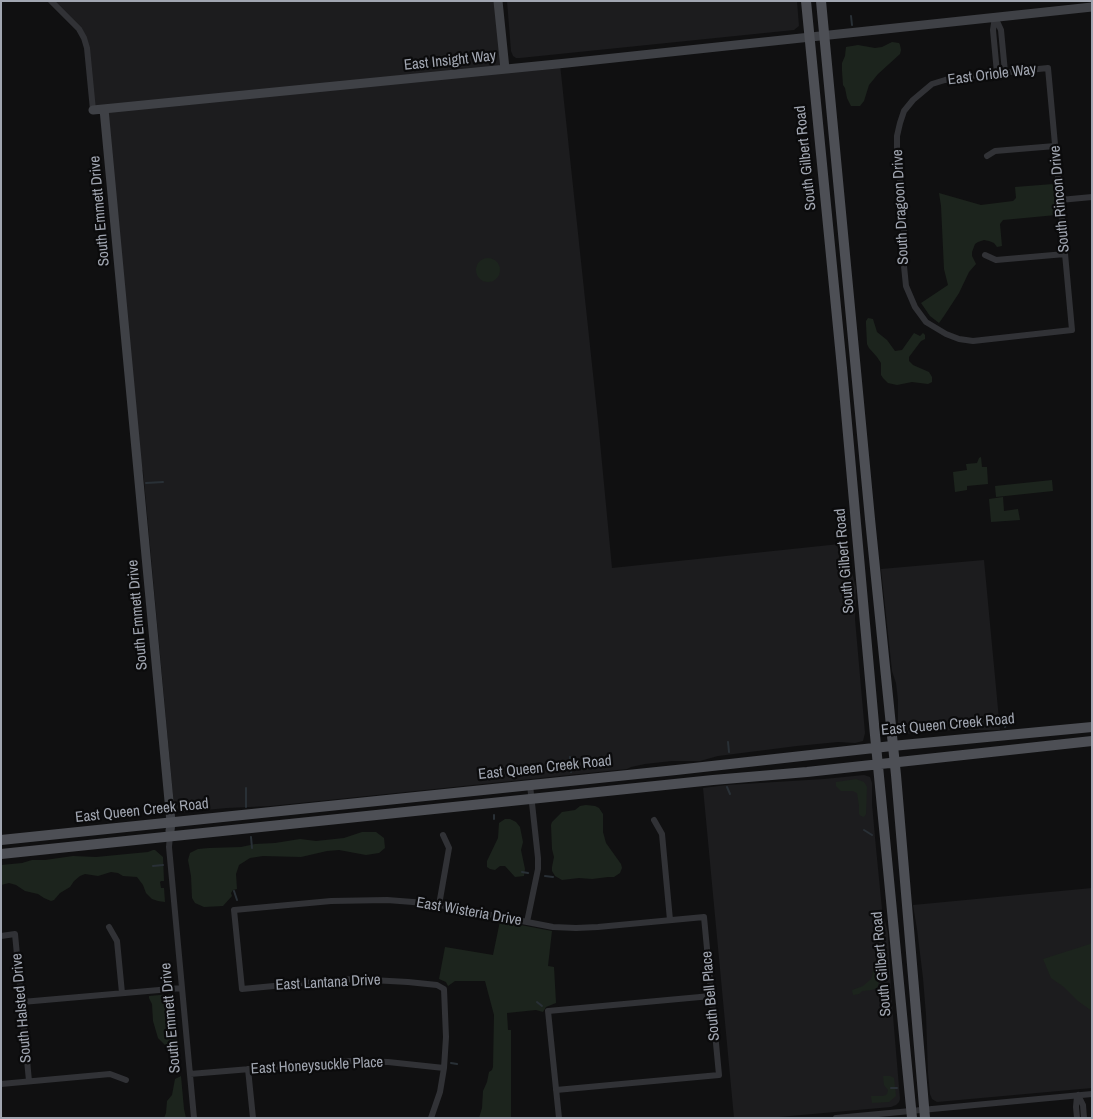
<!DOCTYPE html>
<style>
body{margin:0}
#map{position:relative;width:1093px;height:1119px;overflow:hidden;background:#101011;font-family:"Archivo Narrow",sans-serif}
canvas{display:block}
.frame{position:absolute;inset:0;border:2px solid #a1a6b1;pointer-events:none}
</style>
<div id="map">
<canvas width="1093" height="1119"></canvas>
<div class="frame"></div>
</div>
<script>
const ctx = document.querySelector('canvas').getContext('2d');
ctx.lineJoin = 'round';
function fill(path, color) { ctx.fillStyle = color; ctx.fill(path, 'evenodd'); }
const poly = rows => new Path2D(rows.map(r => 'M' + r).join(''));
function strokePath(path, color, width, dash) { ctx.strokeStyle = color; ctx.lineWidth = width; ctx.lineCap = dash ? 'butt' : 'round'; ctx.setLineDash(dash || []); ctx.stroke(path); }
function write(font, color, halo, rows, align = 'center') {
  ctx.font = font + ' "Archivo Narrow",sans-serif'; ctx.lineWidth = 4.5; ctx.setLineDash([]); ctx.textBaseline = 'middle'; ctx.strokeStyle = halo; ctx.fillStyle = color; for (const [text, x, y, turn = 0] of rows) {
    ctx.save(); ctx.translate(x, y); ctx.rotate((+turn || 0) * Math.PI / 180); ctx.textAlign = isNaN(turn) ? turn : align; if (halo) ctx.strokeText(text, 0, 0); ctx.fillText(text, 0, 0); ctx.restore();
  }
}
fill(poly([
 [51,1,498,1,505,69,560,64,598,421,612,568,849,543,851,568,856,588,855,619,865,733,863,741,855,743,838,742,797,746,718,756,700,761,672,761,645,764,631,767,627,769,271,806,227,808,184,812,177,809,174,806,143,470,138,468,104,109,93,110,84,38],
 [507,1,797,1,799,26,794,30,520,58,516,58,513,56,511,51],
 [984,560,1000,730,952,730,906,734,901,733,898,728,898,700,896,683,892,671,881,569],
 [864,775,870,777,872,783,872,804,876,848,882,909,888,933,891,992,900,1099,899,1102,896,1105,891,1107,768,1118,734,1118,703,788,727,785,824,779],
 [1092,888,1092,1088,937,1102,932,1099,930,1094,928,1073,926,1015,923,978,917,929,913,905]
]), '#1c1c1e');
fill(poly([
 [892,42,899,43,900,45,901,50,900,54,878,74,869,85,864,101,860,106,851,106,847,98,845,88,843,85,842,71,842,63,845,56,846,47,858,45,875,48,882,47],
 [1053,184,1056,215,1003,220,1000,224,1002,246,997,247,994,243,989,241,984,240,978,242,975,244,972,252,972,256,976,264,969,272,959,293,944,316,939,323,930,316,921,303,948,285,944,269,941,206,939,193,981,205,1013,201,1016,198,1015,187],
 '476 270a12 12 0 1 1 24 0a12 12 0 1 1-24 0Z',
 [868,318,873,319,877,332,887,340,895,351,902,350,914,333,920,336,923,333,925,335,925,339,921,341,909,357,909,361,913,365,929,372,932,377,932,382,928,384,912,382,897,385,888,383,883,378,881,375,881,363,877,357,869,348,867,344,866,324,866,321],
 [981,457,982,467,987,467,988,484,967,486,967,490,955,492,953,472,967,470,966,464,977,463,979,458],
 [1052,480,1053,491,996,497,995,486],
 [1003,497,1004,511,1018,509,1020,520,991,522,989,499],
 [856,779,864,782,867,787,866,814,864,817,861,816,859,814,859,806,857,793,853,791,841,791,836,786,836,782],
 [586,805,595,806,599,808,603,814,603,832,606,843,621,864,622,868,620,873,614,877,608,877,592,879,579,878,562,880,555,876,552,871,552,867,554,857,552,849,551,825,552,822,562,812,575,810,580,806],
 [505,819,510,819,516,822,520,827,523,842,521,850,525,869,524,876,515,877,505,866,500,866,495,870,490,869,487,867,487,861,498,838,499,823],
 [362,832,376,832,384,838,385,848,379,853,366,855,339,850,327,851,301,857,263,856,250,858,239,865,236,874,237,889,233,890,231,893,232,896,223,906,204,907,195,903,192,898,191,876,188,860,190,853,198,849,209,848,241,847,255,844,275,843,300,839,316,841,344,838],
 [153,850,155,850,163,857,164,881,161,881,160,882,161,888,164,888,165,902,158,901,152,899,146,893,143,885,137,877,123,876,118,873,111,872,98,876,85,874,80,876,74,881,70,887,60,893,54,900,51,901,44,898,38,894,25,891,16,885,9,883,1,885,1,865,22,863,32,860,45,860,73,856,96,857,127,854,148,852],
 [500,921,552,931,548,966,554,967,556,1003,546,1007,543,1012,536,1010,507,1013,508,1030,511,1030,511,1118,479,1118,482,1108,483,1091,487,1082,489,1072,492,1070,493,1067,494,1015,485,981,455,981,448,986,446,982,439,979,445,947,493,955],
 [1092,942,1092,1011,1078,1001,1064,987,1051,978,1043,959,1090,944],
 [874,964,878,964,881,974,880,980,877,988,872,990,862,991,859,994,853,995,852,990,863,986,870,980,872,977],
 [171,994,175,998,175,1015,180,1066,173,1063,169,1049,158,1038,153,1021,152,1004,149,998,149,996],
 [181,1076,184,1109,186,1118,164,1118,166,1113,167,1101,172,1095,175,1079],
 [883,1076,890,1076,894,1078,896,1096,889,1102,872,1103,871,1096,882,1096,886,1095,887,1094,888,1090,884,1085]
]), '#1c241d');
strokePath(poly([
 [851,16,852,25],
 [146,483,163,482],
 [1005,727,1007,719],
 [728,742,729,752],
 [570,757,571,772],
 [727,787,730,794],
 [246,788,246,807],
 [494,815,494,819],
 [864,830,872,835],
 [251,837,252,848],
 [153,866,163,865],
 [522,872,528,873],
 [545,876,553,877],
 [234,891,237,900],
 [537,1002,542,1006],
 [451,1063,457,1064],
 [891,1088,897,1088]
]), '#293036', 2);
strokePath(poly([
 [51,1,79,29,84,38,87,48,93,110],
 [995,17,1001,30,1005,72],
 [995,17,993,30,997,73],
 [1048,68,1072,330,973,341,959,339,946,334,926,322,915,307,906,286,904,266,904,220,897,149,897,136,900,123,904,111,913,100,932,84,945,80,962,77,1048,68],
 [987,156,995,151,1055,146],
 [1060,200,1092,197],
 [985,255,996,260,1065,254],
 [654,820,662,834,670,920],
 [170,835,169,847,194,1118],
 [439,905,449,848,443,835],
 [527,922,538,869,538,858,530,785],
 [109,927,117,941,122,993],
 [1,936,15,934,29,1081],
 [22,1002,182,988],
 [248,1069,253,1118],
 [190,1074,347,1061,388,1062,444,1068],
 [1,1084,110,1074,126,1080],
 [1078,1095,1083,1105,1084,1118],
 [431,1118,440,1092,444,1068,446,1037,444,989,437,985,408,982,353,979,327,981,242,989,234,910,331,901,387,900,413,902,439,905,553,927,576,928,598,927,704,917,719,1075,556,1090],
 [559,1118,548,1011,711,996],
 [836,1118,1092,1094],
 [1077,1118,1076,1107,1077,1096]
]), '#313236', 6);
strokePath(poly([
 [498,1,505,69],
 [104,109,171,822,170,831],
 [93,110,567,63,1092,7]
]), '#3f4146', 9);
strokePath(poly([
 [806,1,842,368,875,735,912,1118],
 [821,1,870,519,896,775,925,1118],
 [1,840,676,770,892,746,1092,727],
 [1,854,713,780,807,772,1092,741]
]), '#4d4f55', 10);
write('15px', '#a1a6b1', '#0b0b0c', [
 ["East Insight Way",450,61,-6],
 ["East Oriole Way",992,75,-7],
 ["South Gilbert Road",806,158,-96],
 ["South Rincon Drive",1060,199,-95],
 ["South Dragoon Drive",901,207,-93],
 ["South Emmett Drive",100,211,-95],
 ["South Gilbert Road",845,561,-95],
 ["South Emmett Drive",138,615,-95],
 ["East Queen Creek Road",948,725,-5],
 ["East Queen Creek Road",545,768,-6],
 ["East Queen Creek Road",142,811,-6],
 ["East Wisteria Drive",469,912,10],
 ["South Gilbert Road",882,964,-95],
 ["East Lantana Drive",328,983,-3],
 ["South Bell Place",711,996,-95],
 ["South Halsted Drive",22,1008,-95],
 ["South Emmett Drive",171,1018,-95],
 ["East Honeysuckle Place",317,1066,-3]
]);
</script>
